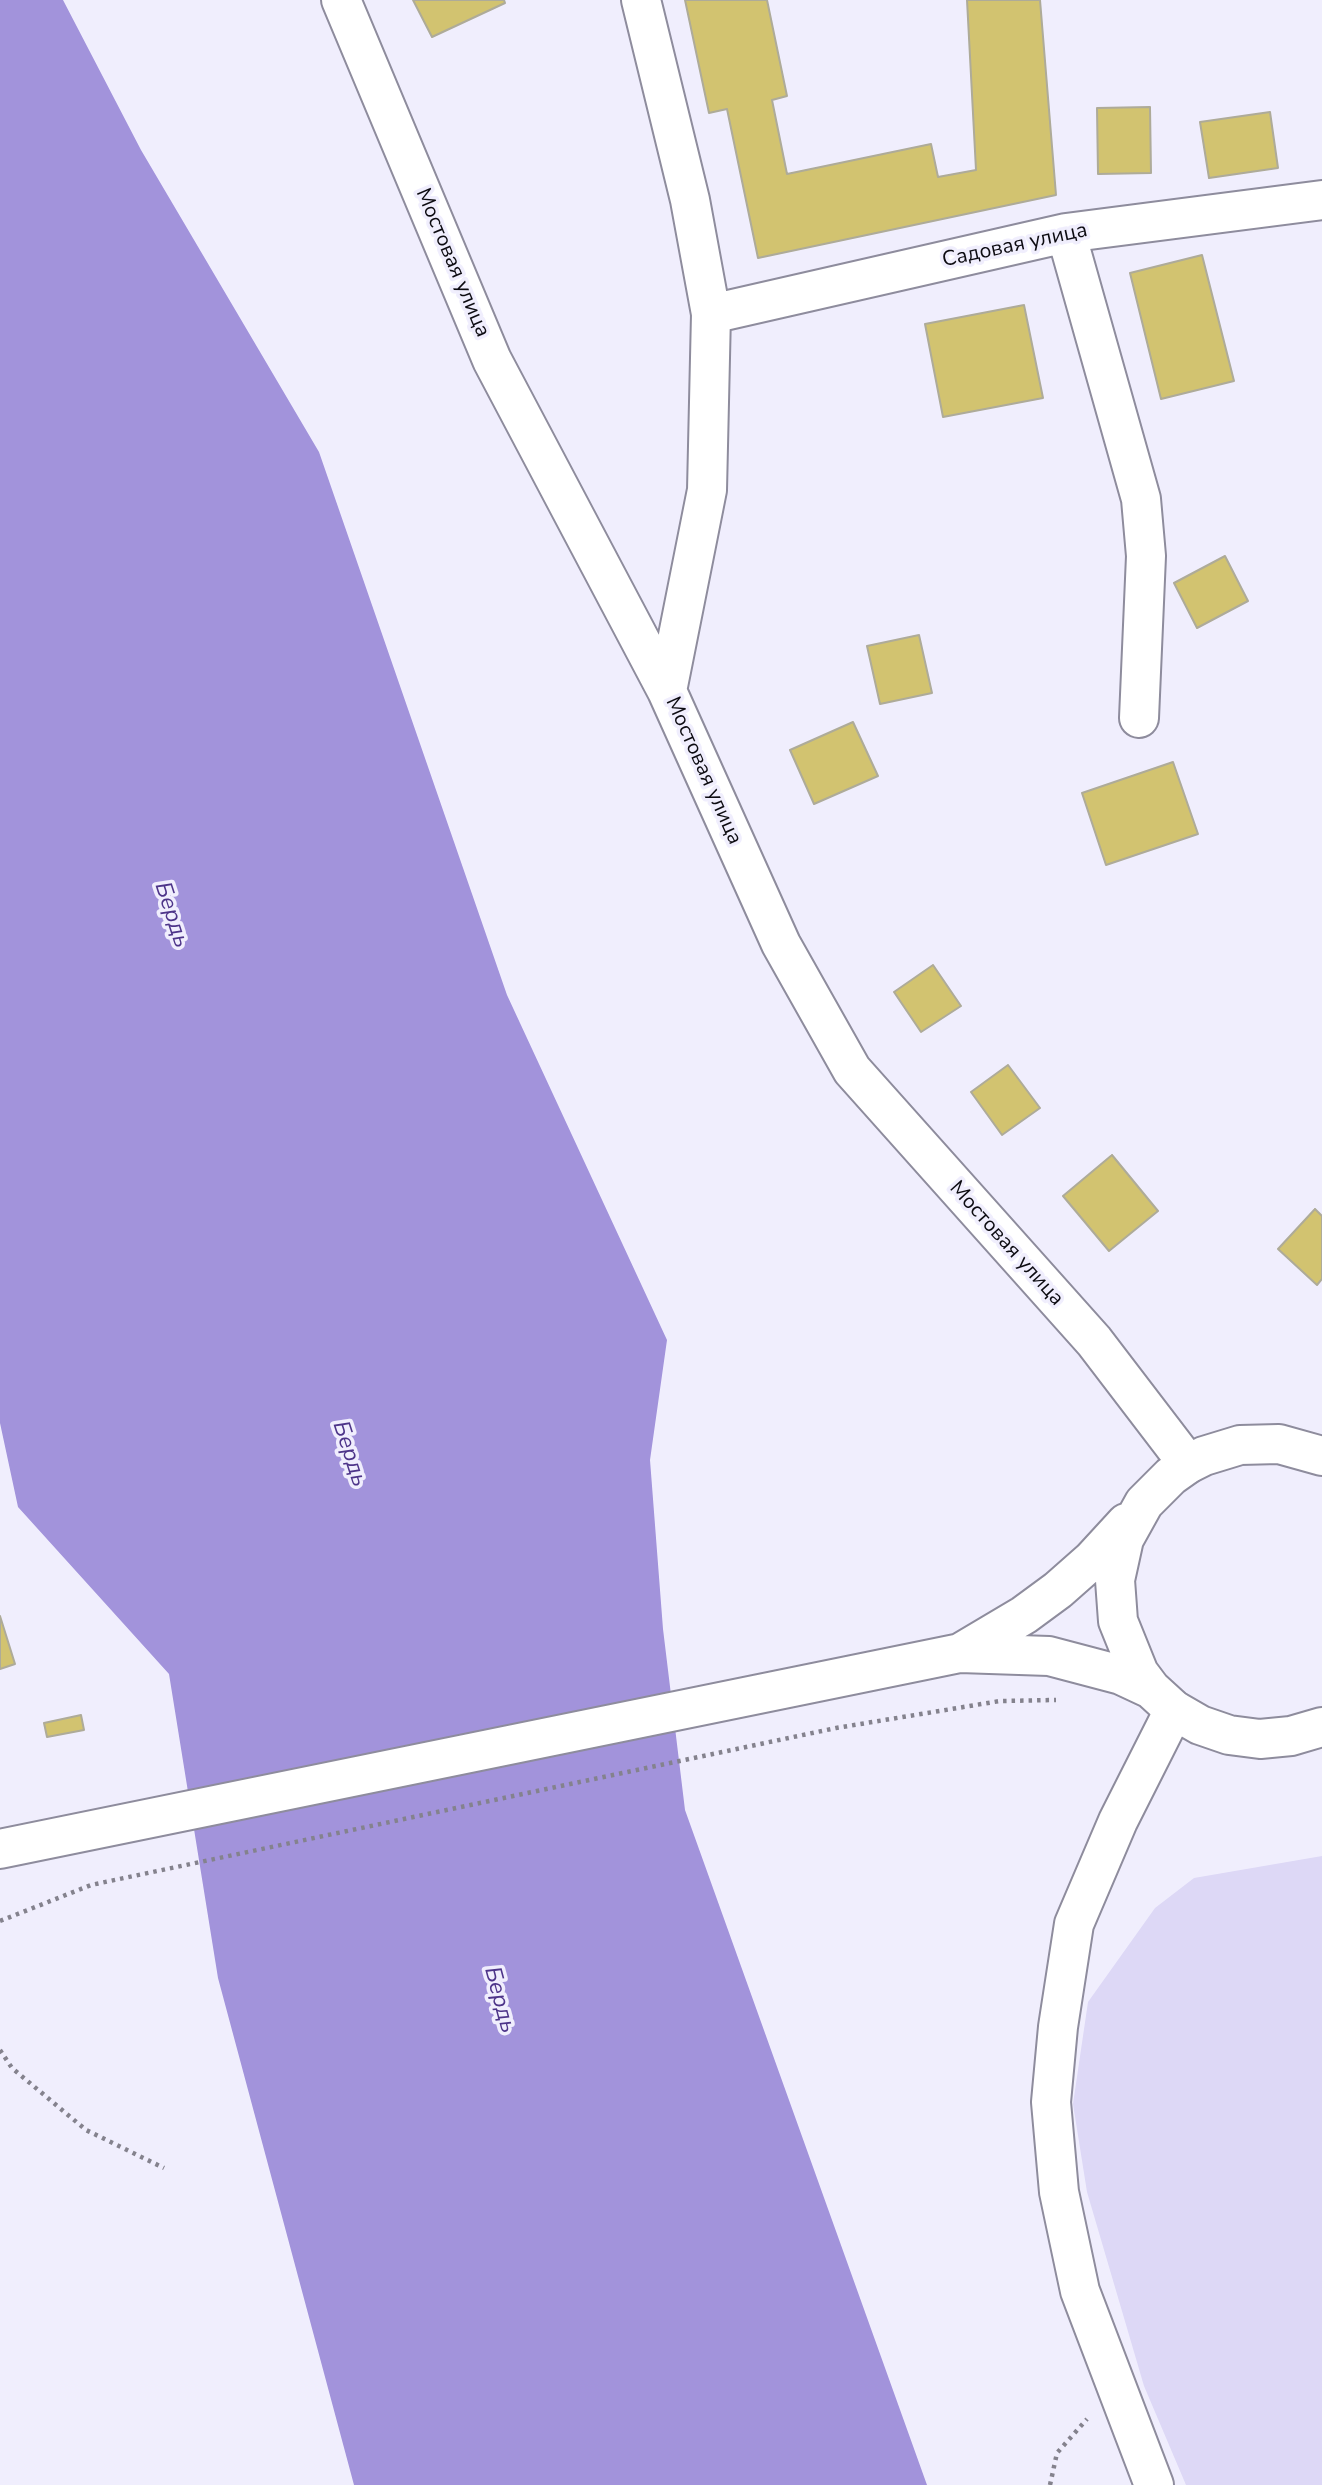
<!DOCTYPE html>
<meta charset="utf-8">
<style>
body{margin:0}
canvas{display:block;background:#f0eefd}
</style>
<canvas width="1322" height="2485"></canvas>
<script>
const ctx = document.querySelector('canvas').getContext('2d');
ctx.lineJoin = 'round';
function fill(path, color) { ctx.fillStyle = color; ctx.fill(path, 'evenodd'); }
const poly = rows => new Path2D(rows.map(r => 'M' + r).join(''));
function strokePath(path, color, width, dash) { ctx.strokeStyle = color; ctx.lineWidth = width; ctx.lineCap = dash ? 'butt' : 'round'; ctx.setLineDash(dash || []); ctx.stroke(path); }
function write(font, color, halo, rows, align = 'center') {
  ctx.font = font + ' "Nunito Sans",sans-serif'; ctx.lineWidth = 7; ctx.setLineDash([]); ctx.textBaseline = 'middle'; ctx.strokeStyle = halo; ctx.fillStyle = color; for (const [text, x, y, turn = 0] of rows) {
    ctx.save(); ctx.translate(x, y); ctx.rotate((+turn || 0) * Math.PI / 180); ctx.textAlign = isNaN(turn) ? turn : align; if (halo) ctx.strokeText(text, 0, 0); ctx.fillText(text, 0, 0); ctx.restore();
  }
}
fill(poly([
 [1322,1856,1322,2485,1186,2485,1144,2386,1087,2192,1073,2104,1088,2002,1155,1908,1194,1878]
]), '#ddd8f6');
fill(poly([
 [0,0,63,0,141,150,319,452,507,995,667,1340,650,1460,663,1629,685,1810,927,2485,354,2485,218,1978,169,1674,18,1507,0,1423]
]), '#a293db');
const building = poly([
 [413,0,504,0,505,3,432,37,413,0],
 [685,0,767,0,787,96,772,100,787,174,931,144,938,177,976,170,967,0,1040,0,1056,195,758,258,727,109,709,113,685,0],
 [1150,107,1151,173,1098,174,1097,108,1150,107],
 [1270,112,1278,168,1209,178,1200,122,1270,112],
 [1202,255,1234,381,1161,399,1130,273,1202,255],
 [1024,305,1043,398,943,417,925,324,1024,305],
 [1225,556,1248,601,1197,628,1174,583,1225,556],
 [919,635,932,693,880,704,867,646,919,635],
 [853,722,878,776,814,804,790,750,853,722],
 [1173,762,1198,834,1106,865,1082,793,1173,762],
 [933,965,961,1006,921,1032,894,992,933,965],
 [1008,1065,1040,1108,1002,1135,971,1092,1008,1065],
 [1112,1155,1158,1211,1109,1251,1063,1196,1112,1155],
 [1315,1209,1322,1216,1322,1279,1317,1285,1278,1249,1315,1209],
 [0,1616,15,1664,0,1669,0,1616],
 [81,1715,84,1730,47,1737,44,1723,81,1715]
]);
fill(building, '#d2c370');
strokePath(building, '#aeab99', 2);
const minor = poly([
 [341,0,492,360,667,691,781,944,852,1070,1094,1341,1188,1464],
 [641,0,690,200,711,314,707,490,667,691],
 [1066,233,1141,499,1146,556,1139,718],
 [711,314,1066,233,1322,200],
 [1154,2485,1080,2291,1059,2192,1051,2102,1058,2027,1074,1924,1118,1821,1174,1710]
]);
const major = poly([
 [1322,1456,1279,1444,1240,1445,1204,1456,1188,1464,1171,1476,1144,1503,1124,1539,1115,1580,1118,1621,1139,1673,1151,1689,1174,1710,1200,1725,1229,1735,1260,1739,1291,1736,1322,1727],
 [960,1653,1024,1615,1058,1590,1092,1560,1126,1523],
 [0,1849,960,1653,1049,1656,1121,1675,1151,1689]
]);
strokePath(minor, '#8e8c9d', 42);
strokePath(major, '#8e8c9d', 42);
strokePath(poly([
 [0,1921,91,1885,836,1728,1000,1701,1056,1700],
 [0,2050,12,2068,86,2130,164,2168],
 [1050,2485,1057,2453,1087,2419]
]), '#84828d', 4.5, [3.5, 5]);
strokePath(minor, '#fff', 38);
strokePath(major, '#fff', 38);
write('21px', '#0c0b11', '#f0eefd', [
 ["Садовая улица",1015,246,-12],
 ["Мостовая улица",452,263,67],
 ["Мостовая улица",703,771,66],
 ["Мостовая улица",1006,1244,48]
]);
write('italic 23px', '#4d3489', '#f0eefd', [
 ["Бердь",171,915,72],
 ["Бердь",349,1454,72],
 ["Бердь",499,2000,75]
]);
</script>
